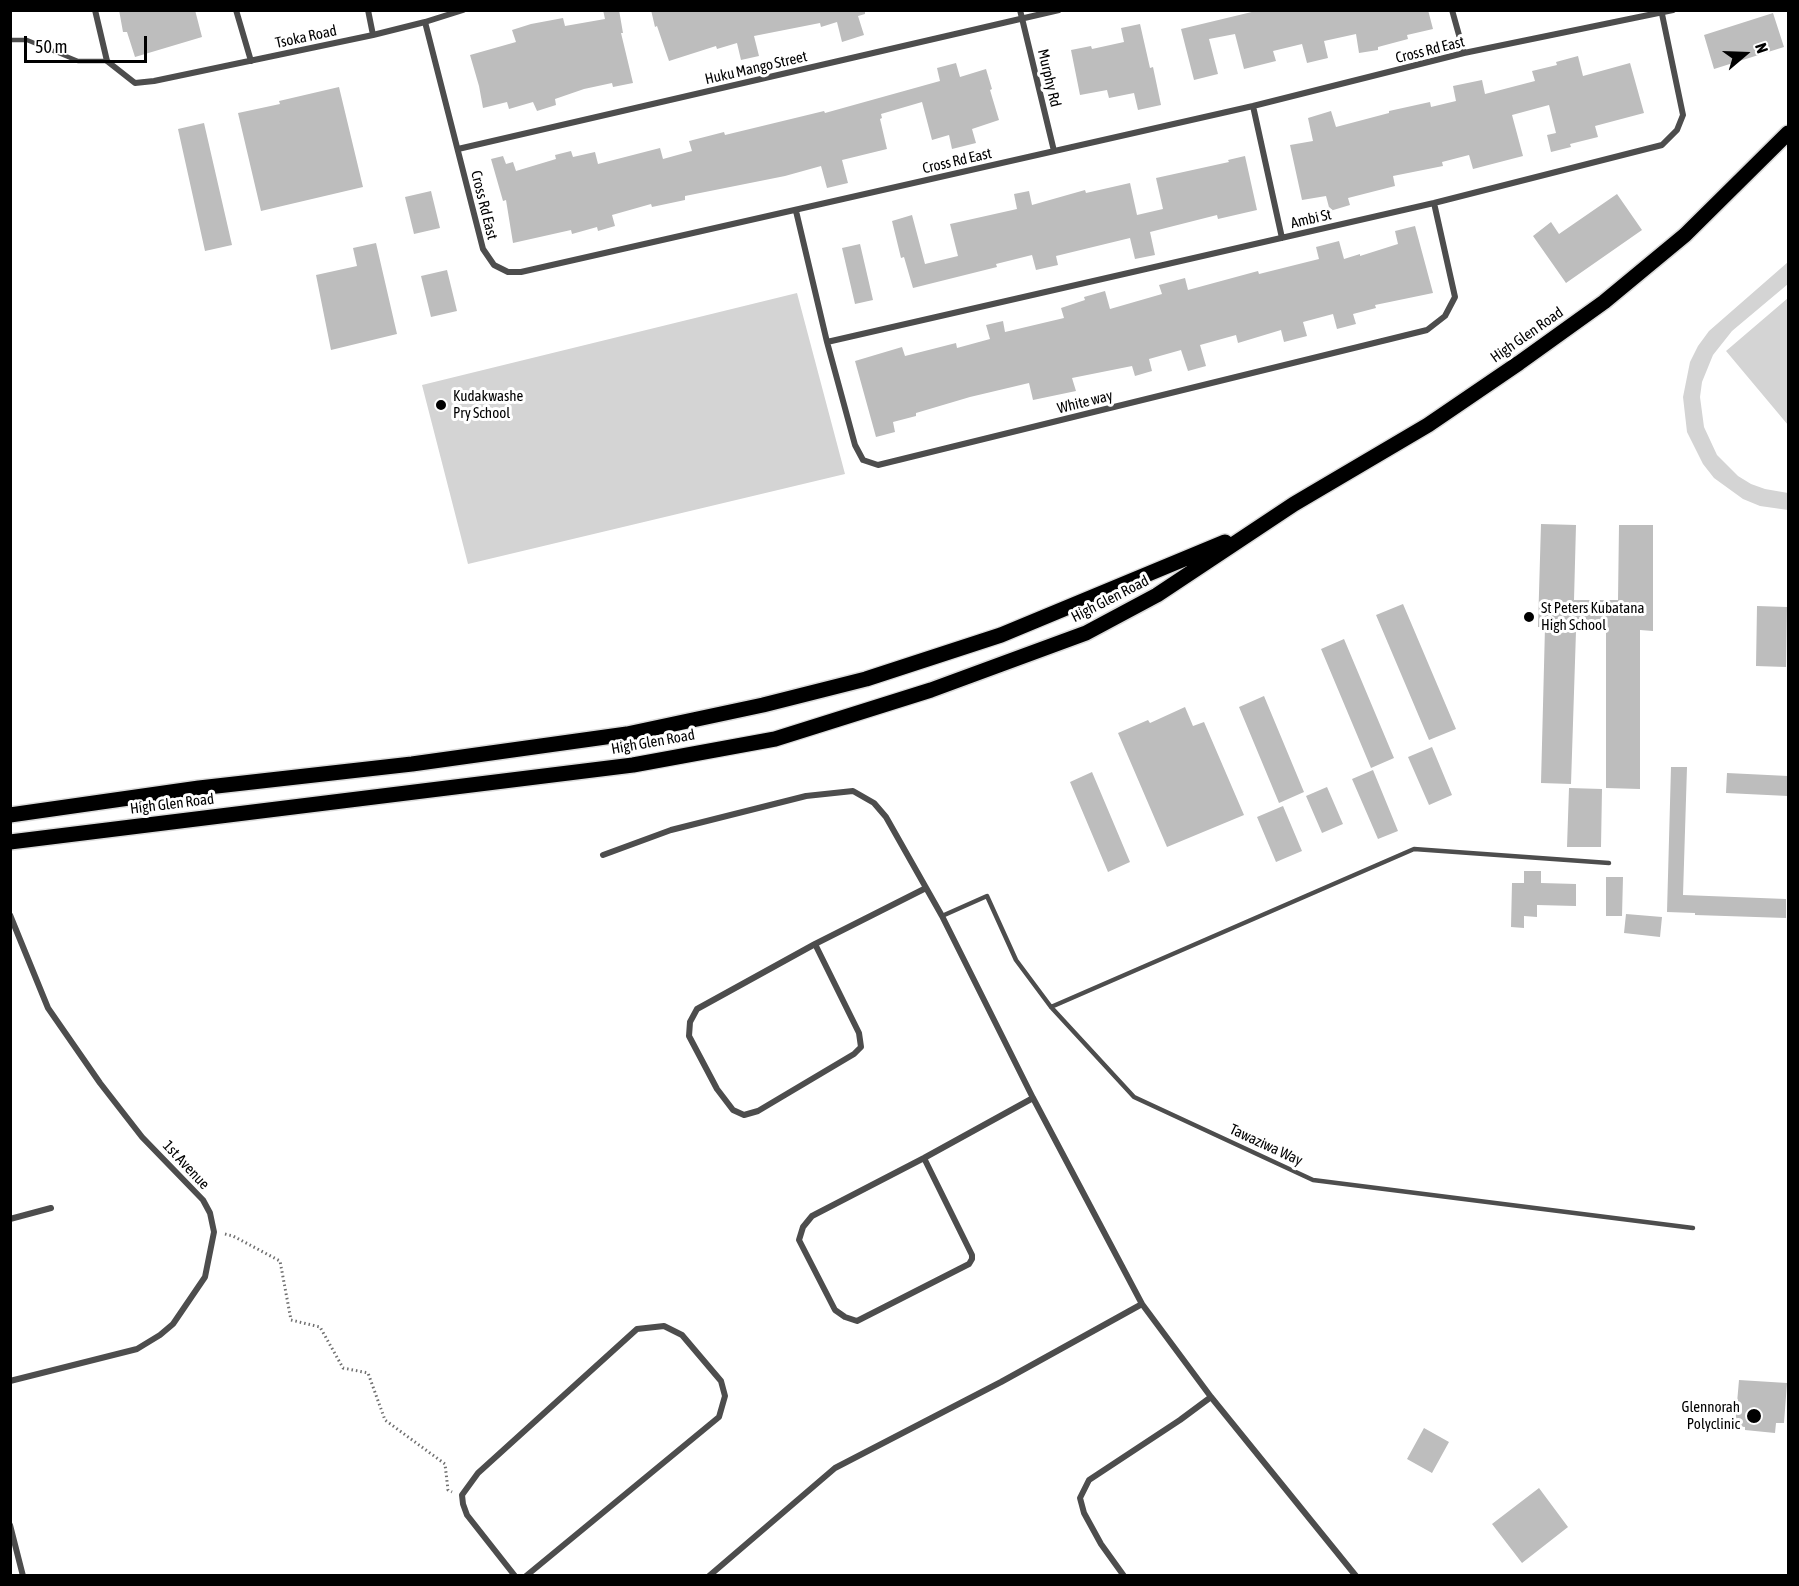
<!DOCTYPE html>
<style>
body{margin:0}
#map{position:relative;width:1799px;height:1586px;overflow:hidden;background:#fff;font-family:"Asap Condensed",sans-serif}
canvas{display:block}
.frame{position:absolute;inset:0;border:12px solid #000;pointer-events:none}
.north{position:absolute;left:1715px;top:24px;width:60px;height:60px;-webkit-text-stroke:4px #fff;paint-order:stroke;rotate:71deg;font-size:16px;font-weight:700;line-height:24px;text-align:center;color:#000}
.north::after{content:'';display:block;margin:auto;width:21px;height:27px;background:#000;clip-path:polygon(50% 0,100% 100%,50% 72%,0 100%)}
.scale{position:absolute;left:24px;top:36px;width:123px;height:27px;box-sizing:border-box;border:3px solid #000;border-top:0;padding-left:8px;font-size:18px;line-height:21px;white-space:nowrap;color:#000;-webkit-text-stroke:4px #fff;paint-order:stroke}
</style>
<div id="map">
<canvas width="1799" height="1586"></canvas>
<div class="frame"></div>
<div class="north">N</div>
<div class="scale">50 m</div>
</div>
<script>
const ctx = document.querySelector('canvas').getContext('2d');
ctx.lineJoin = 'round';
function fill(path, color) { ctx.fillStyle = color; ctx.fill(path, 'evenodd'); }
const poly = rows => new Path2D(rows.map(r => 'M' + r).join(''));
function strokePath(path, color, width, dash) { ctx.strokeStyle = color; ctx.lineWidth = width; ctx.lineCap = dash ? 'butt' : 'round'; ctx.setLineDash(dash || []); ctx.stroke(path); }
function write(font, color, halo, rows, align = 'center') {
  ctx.font = font + ' "Asap Condensed",sans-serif'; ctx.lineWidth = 6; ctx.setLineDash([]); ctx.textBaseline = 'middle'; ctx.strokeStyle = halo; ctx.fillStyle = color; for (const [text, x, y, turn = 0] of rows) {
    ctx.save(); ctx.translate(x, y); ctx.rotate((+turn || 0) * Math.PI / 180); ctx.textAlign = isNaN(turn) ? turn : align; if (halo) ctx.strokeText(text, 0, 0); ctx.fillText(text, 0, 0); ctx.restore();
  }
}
fill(poly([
 [1788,262,1788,284,1732,331,1713,355,1702,382,1700,397,1704,427,1717,455,1738,476,1751,484,1765,489,1788,493,1788,510,1760,506,1743,499,1714,478,1703,464,1687,432,1683,397,1690,362,1698,346,1709,331],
 [797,293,845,474,468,564,422,385],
 [1788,298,1788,425,1726,351]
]), '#d4d4d4');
fill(poly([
 [119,10,195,10,202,37,135,57,127,32,123,32],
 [603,10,619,10,623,33,621,33,633,83,613,87,612,83,584,89,555,99,556,105,537,111,533,102,509,109,507,102,483,108,479,86,470,55,516,42,512,30,531,24,563,18,565,26,605,19],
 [651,10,865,10,865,14,858,16,864,35,842,42,837,22,821,27,820,23,754,36,759,56,741,60,737,43,717,49,716,46,669,61,657,26,655,27],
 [1260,10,1428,10,1433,29,1407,35,1408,39,1378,47,1378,50,1359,53,1356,34,1324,41,1328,58,1307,63,1302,44,1273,51,1276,61,1244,69,1235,34,1209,39,1218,74,1194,80,1181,29],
 [1773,13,1784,47,1714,69,1704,35],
 [1140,24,1150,68,1153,67,1161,105,1138,110,1134,93,1109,98,1107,90,1080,95,1071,50,1091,46,1092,49,1124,42,1121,28],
 [1578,56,1583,76,1630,63,1644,113,1595,126,1598,137,1570,144,1571,147,1551,152,1547,135,1556,133,1549,105,1512,115,1523,156,1473,169,1469,155,1442,162,1443,166,1393,176,1395,186,1348,198,1350,205,1330,211,1326,196,1302,200,1290,145,1313,141,1308,118,1331,111,1336,127,1389,113,1389,111,1430,102,1431,107,1456,101,1453,86,1482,80,1485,94,1535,81,1532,71,1557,65,1556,62],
 [956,63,960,77,986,69,992,89,990,90,999,120,972,129,976,143,952,149,949,135,932,140,922,102,881,114,882,118,880,119,887,149,842,160,848,183,827,188,821,166,785,176,685,196,685,200,652,207,651,204,612,215,615,226,598,231,597,227,572,234,571,230,513,243,506,200,503,201,491,159,503,156,506,164,513,162,516,171,556,159,555,155,571,151,573,157,595,152,598,164,660,148,663,159,692,151,689,141,724,132,725,135,824,111,825,113,940,81,937,68],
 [339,87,363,187,261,211,238,113,280,104,279,101],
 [204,123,232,245,205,251,178,129],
 [1245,156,1257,210,1218,219,1217,215,1150,232,1155,255,1135,259,1130,238,1056,256,1058,265,1036,270,1032,255,996,264,997,267,913,288,904,257,901,258,892,221,912,215,925,264,958,256,950,224,1017,209,1014,194,1029,191,1032,205,1085,190,1086,193,1130,183,1137,215,1163,209,1156,178,1229,162,1228,160],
 [431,191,440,228,414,234,405,197],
 [1617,194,1642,230,1566,283,1533,236,1551,222,1559,234],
 [1415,226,1433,293,1375,305,1376,308,1353,314,1356,324,1337,329,1333,314,1303,322,1307,336,1284,342,1281,330,1238,343,1236,335,1200,345,1206,366,1188,371,1181,350,1149,359,1152,371,1135,376,1132,366,1072,378,1076,391,1033,400,1029,383,970,397,916,413,916,416,893,422,895,432,876,437,855,361,902,347,905,356,956,343,957,348,990,339,986,325,1003,321,1005,332,1064,318,1061,308,1085,300,1084,297,1105,291,1110,309,1162,294,1159,285,1185,278,1188,290,1258,271,1259,274,1319,259,1316,247,1339,241,1344,259,1360,254,1360,256,1398,244,1395,231],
 [376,243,397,334,331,350,316,275,357,266,353,248],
 [860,244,873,300,855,304,842,248],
 [447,270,457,311,431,317,421,276],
 [1541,524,1576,525,1574,600,1618,600,1619,525,1653,525,1653,631,1640,630,1640,789,1606,788,1606,631,1576,631,1571,784,1541,783,1545,627,1538,627],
 [1403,604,1456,729,1429,740,1376,615],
 [1757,606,1787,607,1786,667,1756,666],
 [1344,639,1394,758,1371,768,1321,649],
 [1264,696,1304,792,1279,803,1239,707],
 [1185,707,1193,726,1204,722,1244,815,1167,847,1118,733,1148,720,1150,723],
 [1432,747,1452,795,1429,805,1408,757],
 [1671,767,1687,767,1683,895,1786,899,1786,918,1695,915,1695,913,1667,912],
 [1373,770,1398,831,1378,839,1352,779],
 [1092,772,1130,862,1108,872,1070,782],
 [1727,773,1788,776,1788,796,1726,793],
 [1327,787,1343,824,1322,833,1306,796],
 [1569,788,1602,789,1601,847,1567,847],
 [1283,806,1302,851,1276,862,1257,817],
 [1524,871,1541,871,1541,883,1576,884,1576,906,1537,905,1537,917,1524,916,1524,928,1511,927,1512,883,1524,883],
 [1606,877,1623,877,1622,916,1606,916],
 [1626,914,1662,917,1660,937,1624,933],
 [1739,1380,1787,1383,1784,1423,1776,1423,1775,1433,1745,1430,1745,1427,1735,1426],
 [1424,1428,1449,1442,1432,1473,1407,1459],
 [1539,1488,1568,1527,1522,1563,1492,1524]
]), '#bdbdbd');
const primary = poly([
 [10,815,199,788,412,764,627,734,763,705,866,679,1001,635,1225,542],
 [10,842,633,765,775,739,931,690,1086,633,1157,595,1294,504,1428,425,1519,363,1604,302,1685,235,1788,133]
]);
strokePath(primary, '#dbdbdb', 18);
strokePath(poly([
 [225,1234,233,1236,280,1261,291,1320,320,1327,343,1368,368,1373,385,1420,445,1464,448,1490,452,1492]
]), '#6f6f6f', 3, [1.5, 3]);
strokePath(poly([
 [10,40,27,40,78,61,107,61],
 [942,916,987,896,1016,960,1051,1007,1134,1097,1313,1180,1693,1228],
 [1051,1007,1414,849,1609,863]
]), '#4d4d4d', 4.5);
strokePath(poly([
 [95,10,107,61,135,83,154,81,373,35,425,22,463,10],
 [236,10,251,61],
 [368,10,373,35],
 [1020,10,1054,151],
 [1452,10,1464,53],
 [425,22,483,249,494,265,508,272,521,272,1253,106,1464,53,1673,10],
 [1253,106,1282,238],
 [458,149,1059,10],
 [796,211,827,342,855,445,863,460,878,465,1427,330,1445,316,1455,297,1434,203],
 [827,342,1434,203,1662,145,1677,130,1683,115,1662,14],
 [603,855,671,830,806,796,853,791,874,803,886,817,942,916,1033,1098,1142,1304,1001,1382,835,1468,709,1576],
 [10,915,48,1008,100,1083,142,1137,203,1200,210,1213,214,1232,205,1277,173,1324,160,1335,137,1349,10,1381],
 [815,944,859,1033,861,1047,854,1054,758,1111,744,1115,733,1110,717,1089,689,1036,690,1022,697,1009,815,944,926,888],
 [924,1158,972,1255,972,1259,969,1264,857,1321,845,1317,835,1310,799,1240,803,1227,812,1216,924,1158,1033,1098],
 [10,1219,51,1208],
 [1142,1304,1211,1397,1356,1576],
 [10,1525,23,1576],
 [515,1576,467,1515,463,1504,462,1495,478,1473,637,1329,664,1326,682,1335,721,1381,725,1396,719,1417,526,1576],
 [1124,1576,1101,1544,1084,1513,1080,1498,1089,1480,1180,1420,1211,1397]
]), '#4d4d4d', 6);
strokePath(primary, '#000', 15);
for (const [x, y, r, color] of [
 [441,405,6,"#000"],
 [1529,617,6,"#000"],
 [1754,1416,8,"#000"]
]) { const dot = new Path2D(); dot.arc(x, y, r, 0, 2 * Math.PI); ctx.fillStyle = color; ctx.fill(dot); strokePath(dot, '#fff', 2); }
write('15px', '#000', '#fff', [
 ["Tsoka Road",306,37,-12],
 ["Cross Rd East",1430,50,-14],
 ["Huku Mango Street",756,68,-13],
 ["Murphy Rd",1049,78,77],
 ["Cross Rd East",957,161,-13],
 ["Cross Rd East",484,205,76],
 ["Ambi St",1311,219,-13],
 ["High Glen Road",1527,335,-35],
 ["White way",1085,402,-14],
 ["High Glen Road",1110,599,-27],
 ["High Glen Road",653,742,-10],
 ["High Glen Road",172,804,-7],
 ["Tawaziwa Way",1266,1145,25],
 ["1st Avenue",186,1165,47]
]);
write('15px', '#000', '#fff', [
 ["Kudakwashe",453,396],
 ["Pry School",453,413],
 ["St Peters Kubatana",1541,608],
 ["High School",1541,625],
 ["Glennorah",1740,1407,"right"],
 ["Polyclinic",1740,1424,"right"]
], 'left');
</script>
